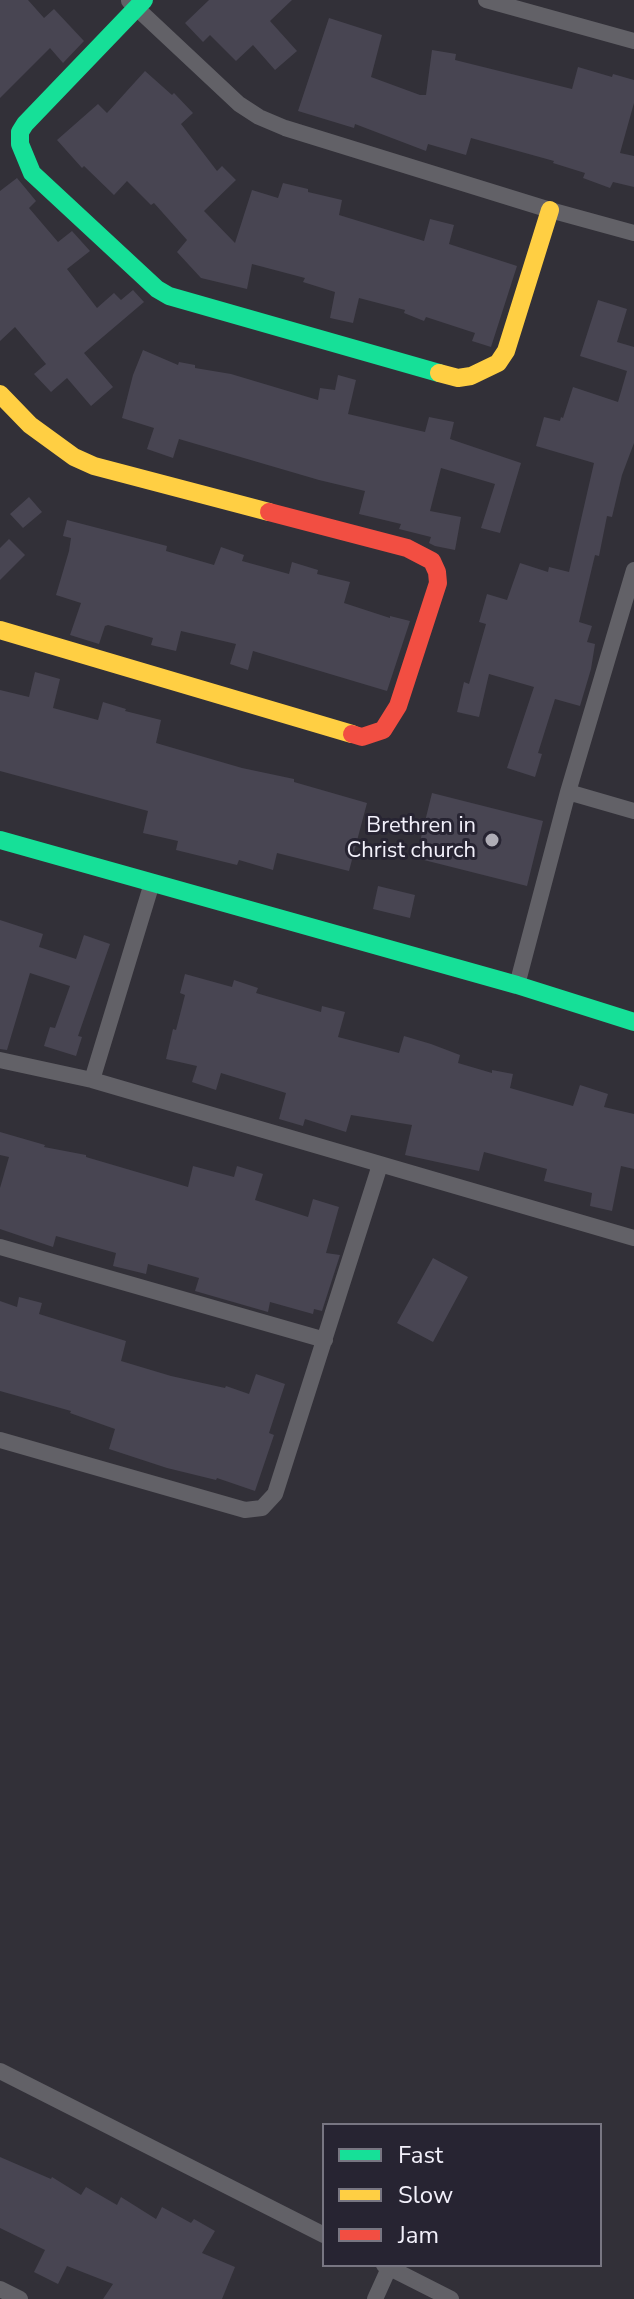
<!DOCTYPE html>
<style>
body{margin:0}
#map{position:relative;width:634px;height:2299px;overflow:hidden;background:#323038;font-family:"Nunito Sans",sans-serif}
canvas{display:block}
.legend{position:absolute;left:322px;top:2123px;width:280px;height:144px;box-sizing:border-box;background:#272432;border:2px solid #787682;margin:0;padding:10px 14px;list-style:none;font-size:24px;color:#f2f0fa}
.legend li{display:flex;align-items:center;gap:16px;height:40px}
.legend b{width:40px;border:2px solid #787682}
</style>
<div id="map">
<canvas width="634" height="2299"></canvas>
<ul class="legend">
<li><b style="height:10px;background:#16e098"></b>Fast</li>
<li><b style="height:10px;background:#ffcf43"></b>Slow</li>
<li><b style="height:10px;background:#f24e42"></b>Jam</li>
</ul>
</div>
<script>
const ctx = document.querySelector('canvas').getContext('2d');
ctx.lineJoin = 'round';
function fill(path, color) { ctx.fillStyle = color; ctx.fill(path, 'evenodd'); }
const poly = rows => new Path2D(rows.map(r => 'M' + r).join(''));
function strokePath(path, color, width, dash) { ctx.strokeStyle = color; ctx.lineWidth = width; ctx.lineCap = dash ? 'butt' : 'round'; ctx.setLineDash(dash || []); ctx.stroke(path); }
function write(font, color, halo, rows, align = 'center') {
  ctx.font = font + ' "Nunito Sans",sans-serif'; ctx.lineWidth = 6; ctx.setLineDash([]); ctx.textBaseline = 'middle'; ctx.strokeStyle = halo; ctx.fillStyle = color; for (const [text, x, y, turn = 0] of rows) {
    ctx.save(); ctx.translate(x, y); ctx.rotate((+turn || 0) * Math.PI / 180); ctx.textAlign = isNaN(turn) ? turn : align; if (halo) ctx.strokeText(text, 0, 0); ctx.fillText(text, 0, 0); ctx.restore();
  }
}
fill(poly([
 [0,0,28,0,44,18,54,9,84,41,63,63,50,48,0,98],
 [209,0,292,0,270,21,297,51,275,70,253,45,236,61,210,35,203,42,185,23],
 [329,18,382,35,371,77,420,95,426,95,432,50,456,54,455,60,572,89,578,67,612,77,613,74,634,80,634,103,620,153,634,156,634,187,613,182,610,188,583,178,585,173,553,163,554,161,471,138,466,155,428,144,426,151,355,124,354,128,298,111],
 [145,71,172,95,174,93,193,113,181,124,217,171,222,166,236,180,204,211,235,243,252,190,278,198,283,183,308,189,308,192,342,200,339,215,424,241,430,219,454,225,449,244,517,266,491,347,472,341,475,333,426,317,424,321,404,313,405,310,359,298,353,323,330,318,335,292,303,282,305,278,252,264,247,289,201,278,177,252,187,240,154,203,151,205,127,181,114,195,84,166,82,168,57,140,98,104,107,113],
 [17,178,36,201,29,208,58,242,72,231,90,251,67,269,97,308,114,293,121,300,133,290,144,302,84,353,113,387,91,406,67,378,51,392,34,374,46,364,15,327,0,341,0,191],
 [598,300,627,309,617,342,634,347,634,443,622,475,612,517,607,516,599,556,595,555,579,622,592,626,587,642,595,644,591,669,580,706,555,699,538,753,542,754,535,777,507,768,534,687,489,674,479,717,457,712,464,682,469,684,486,624,479,622,487,594,507,600,520,563,548,572,549,567,569,572,594,463,536,446,544,417,560,421,561,417,563,418,573,387,618,402,627,371,580,356],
 [143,350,178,365,179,362,195,365,195,368,231,374,318,400,320,388,335,390,338,375,356,380,348,414,425,432,429,417,454,422,450,439,521,463,500,533,481,528,495,484,441,468,430,511,461,517,455,550,435,546,429,543,431,537,399,529,401,524,359,514,365,491,319,480,179,439,173,458,147,449,154,428,122,418,133,375],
 [29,497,42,512,23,528,10,514],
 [67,520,167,546,166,551,214,565,221,547,244,555,242,561,289,574,292,562,318,570,317,574,350,582,344,603,390,618,390,616,410,621,387,691,253,651,248,670,230,664,236,644,181,631,176,651,151,645,153,638,108,625,105,626,99,644,70,635,81,603,56,595,69,551,71,538,63,536],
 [9,539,25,555,0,580,0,548],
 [35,672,60,679,53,708,98,720,103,702,126,709,125,711,161,720,156,743,242,768,294,779,294,782,367,803,349,871,277,853,273,870,239,860,237,865,176,850,178,841,143,833,148,811,0,771,0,690,29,697],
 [432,793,543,821,527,886,416,858],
 [378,886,415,895,410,918,373,909],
 [0,920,43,934,39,947,76,959,84,935,110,944,78,1036,82,1037,76,1056,44,1046,50,1027,55,1028,70,986,30,973,7,1050,0,1049],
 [185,974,232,987,234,980,258,988,256,993,321,1012,322,1006,345,1012,338,1037,399,1053,404,1036,431,1044,460,1055,458,1063,492,1073,492,1070,513,1074,510,1088,573,1106,580,1085,608,1094,604,1107,634,1114,634,1169,621,1166,612,1211,590,1206,592,1193,544,1181,547,1169,484,1152,479,1171,405,1155,412,1125,351,1115,346,1132,305,1119,303,1126,279,1119,286,1093,221,1073,216,1090,192,1082,197,1066,166,1059,173,1029,176,1030,185,995,180,993],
 [0,1132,45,1145,44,1147,86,1155,86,1157,188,1187,193,1166,234,1177,237,1166,263,1174,255,1200,308,1217,313,1199,339,1207,326,1253,340,1255,322,1311,314,1309,313,1314,270,1302,268,1312,195,1291,199,1278,148,1264,146,1274,113,1266,116,1253,56,1236,53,1247,0,1229,0,1188,9,1157,0,1155],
 [433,1258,468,1277,433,1342,397,1323],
 [19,1297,42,1303,39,1314,126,1341,121,1361,171,1376,225,1388,226,1386,249,1394,256,1374,285,1384,269,1433,274,1435,255,1491,217,1478,216,1480,167,1468,109,1449,115,1429,70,1413,71,1411,0,1391,0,1301,17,1307],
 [0,2157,51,2179,52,2177,81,2195,86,2187,117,2205,121,2197,156,2219,162,2207,191,2223,194,2219,215,2231,202,2253,235,2267,222,2299,103,2299,113,2284,67,2266,58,2284,34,2272,45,2250,0,2228]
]), '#484552');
strokePath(poly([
 [486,0,634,41],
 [129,1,239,104,259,117,285,128,550,210,634,233],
 [568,792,634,811],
 [517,985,568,792,634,570],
 [0,1060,92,1080,634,1238],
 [92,1080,152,883],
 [0,1247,325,1340],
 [0,1440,245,1510,262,1508,275,1494,380,1165],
 [0,2071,324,2235],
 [384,2265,451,2299],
 [0,2289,20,2299],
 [375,2299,389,2268]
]), '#626167', 16);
strokePath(poly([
 [144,0,25,124,20,132,20,144,32,173,157,289,169,296,439,373],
 [0,840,517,985,634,1022]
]), '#16e098', 18);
strokePath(poly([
 [439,373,458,378,471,376,498,363,506,351,550,210],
 [0,394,30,425,74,457,94,466,269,512],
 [0,630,352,734]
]), '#ffcf43', 18);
strokePath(poly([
 [269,512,407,548,432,561,437,572,438,583,398,706,383,730,362,737,352,734]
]), '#f24e42', 18);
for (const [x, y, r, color] of [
 [492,840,8,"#afadb6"]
]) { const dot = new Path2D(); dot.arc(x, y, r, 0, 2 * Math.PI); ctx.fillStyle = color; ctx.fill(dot); strokePath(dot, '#272432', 3); }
write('22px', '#f2f0fa', '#272432', [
 ["Brethren in",476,827],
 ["Christ church",476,852]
], 'right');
</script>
